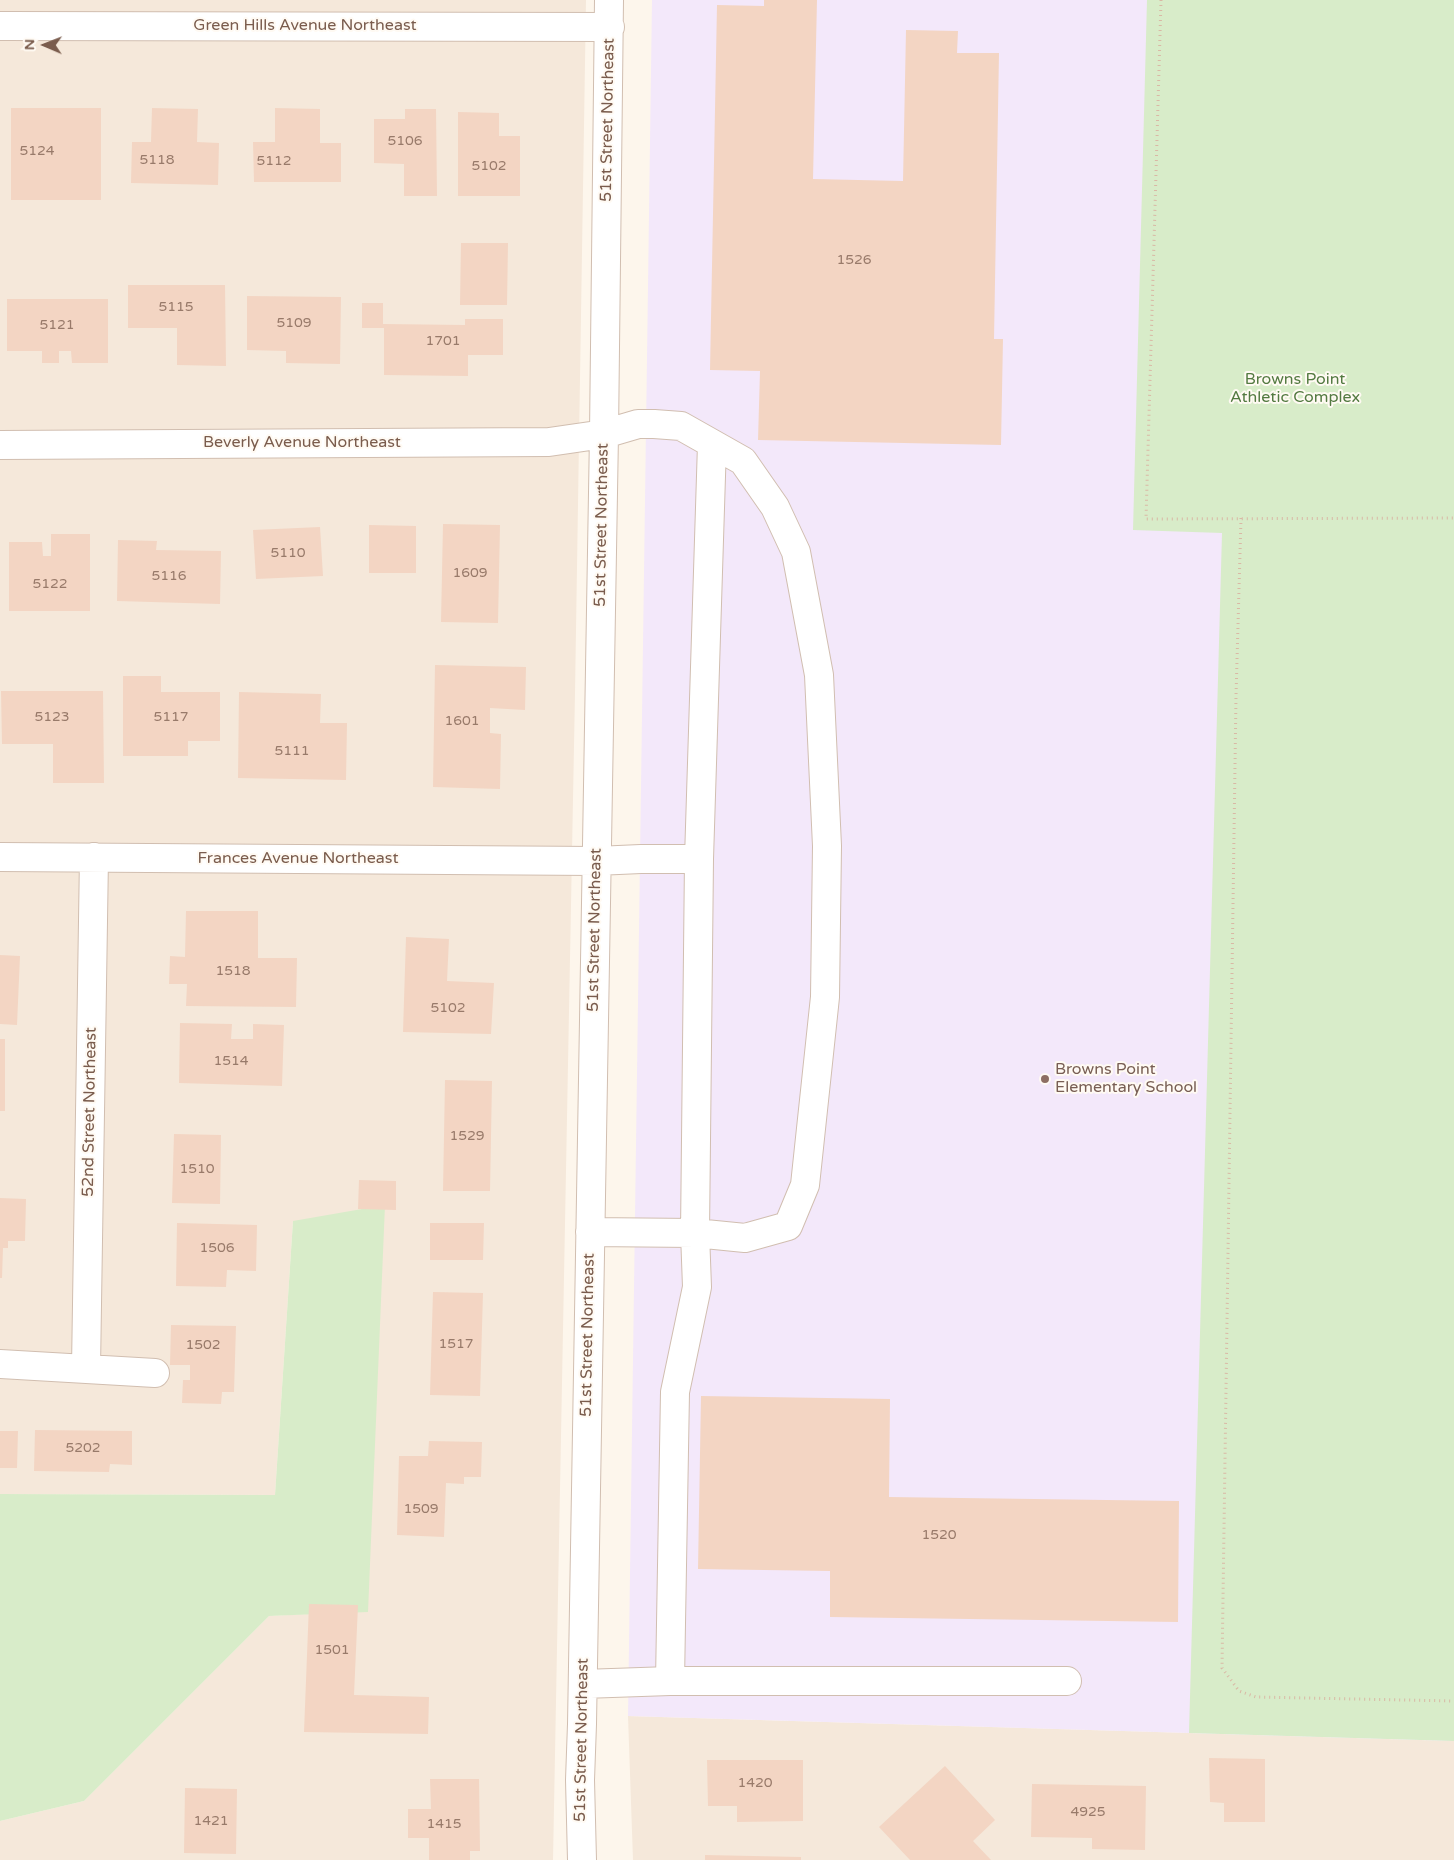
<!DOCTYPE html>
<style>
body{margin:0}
#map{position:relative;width:1454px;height:1860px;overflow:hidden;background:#fdf6ec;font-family:"Varela Round",sans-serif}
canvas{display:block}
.north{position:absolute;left:20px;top:20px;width:50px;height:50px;-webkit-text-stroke:4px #fffaf3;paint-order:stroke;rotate:271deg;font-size:14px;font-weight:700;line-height:20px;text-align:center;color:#7a5c4d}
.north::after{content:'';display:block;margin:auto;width:18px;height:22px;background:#7a5c4d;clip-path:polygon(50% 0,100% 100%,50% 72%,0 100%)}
</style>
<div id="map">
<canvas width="1454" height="1860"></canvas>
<div class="north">N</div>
</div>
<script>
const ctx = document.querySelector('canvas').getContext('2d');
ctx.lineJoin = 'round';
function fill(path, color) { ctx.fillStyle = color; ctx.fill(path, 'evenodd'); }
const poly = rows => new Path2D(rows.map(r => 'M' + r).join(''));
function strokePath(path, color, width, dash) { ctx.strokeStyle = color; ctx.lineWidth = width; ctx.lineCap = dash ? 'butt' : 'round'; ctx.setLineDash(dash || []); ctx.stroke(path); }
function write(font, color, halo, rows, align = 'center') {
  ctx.font = font + ' "Varela Round",sans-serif'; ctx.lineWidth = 4; ctx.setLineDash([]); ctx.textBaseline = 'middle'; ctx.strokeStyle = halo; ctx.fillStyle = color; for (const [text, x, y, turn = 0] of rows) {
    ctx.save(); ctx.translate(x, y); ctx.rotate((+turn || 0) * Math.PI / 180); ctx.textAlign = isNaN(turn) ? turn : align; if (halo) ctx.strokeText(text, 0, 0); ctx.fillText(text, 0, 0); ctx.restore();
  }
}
fill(poly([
 [0,0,586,0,575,693,553,1860,0,1860,0,1821,84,1801,269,1616,367,1611,293,1221,275,1495,0,1494],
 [628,1716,1454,1741,1454,1860,633,1860]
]), '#f5e8da');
fill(poly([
 [652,0,1454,0,1454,1741,628,1716]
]), '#f3e8fa');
fill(poly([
 [1147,0,1454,0,1454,1741,1189,1733,1222,533,1133,530],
 [385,1205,368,1612,269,1616,84,1801,0,1821,0,1494,275,1495,293,1221]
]), '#d8ecc9');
fill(poly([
 [764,0,817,0,813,179,903,181,906,30,958,31,957,53,999,53,994,339,1003,339,1001,445,758,440,760,371,710,370,717,5,764,6],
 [11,108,101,108,101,200,11,200],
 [152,108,198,109,197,142,219,143,218,185,131,183,132,142,151,142],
 [275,108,320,109,320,143,341,143,341,182,254,182,253,142,275,142],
 [405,109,436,109,437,196,404,196,404,164,374,163,374,119,405,119],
 [458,112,499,113,499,136,520,136,520,196,458,196],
 [461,243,508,243,507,305,460,305],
 [128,285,225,285,226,366,177,365,177,328,128,328],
 [247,296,341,297,340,364,286,363,286,351,247,350],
 [7,299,108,299,108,363,72,363,71,351,59,351,59,363,42,363,42,351,7,351],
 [362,303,383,303,383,324,465,325,465,319,503,319,503,355,468,355,468,376,384,375,384,328,362,328],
 [443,524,500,525,498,623,441,622],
 [369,525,416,526,416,573,369,573],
 [320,527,323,576,256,579,253,530],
 [51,534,90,534,90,611,9,611,9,542,42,542,43,556,51,556],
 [118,540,157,541,156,550,221,551,220,604,117,601],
 [435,665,526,667,525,710,490,708,490,733,501,734,500,789,433,787],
 [123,676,161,676,161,692,220,692,220,741,188,741,188,756,123,756],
 [1,691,103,691,104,783,53,783,53,744,2,744],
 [239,692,321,694,320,723,347,723,346,780,238,778],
 [186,911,258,911,258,958,297,958,296,1007,186,1006,187,984,169,984,170,956,185,957],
 [406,937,449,939,447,981,494,983,491,1034,403,1032],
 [0,955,20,956,17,1025,0,1024],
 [180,1023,232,1024,231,1039,253,1039,253,1024,284,1025,282,1086,179,1083],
 [0,1039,5,1039,5,1111,0,1111],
 [445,1080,492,1081,490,1191,443,1191],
 [174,1134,221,1135,220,1204,172,1203],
 [359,1180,396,1181,396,1210,358,1209],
 [0,1198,26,1199,25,1241,8,1241,8,1248,3,1248,2,1278,0,1278],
 [177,1223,257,1225,256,1271,227,1270,226,1287,176,1286],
 [430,1223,484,1223,483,1260,430,1260],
 [433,1292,483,1293,480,1396,430,1395],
 [171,1325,236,1326,234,1392,222,1392,221,1404,182,1403,183,1380,190,1380,190,1365,170,1365],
 [701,1396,890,1399,889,1497,1179,1501,1178,1622,830,1617,830,1571,698,1569],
 [35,1430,132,1431,132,1465,110,1464,109,1472,34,1471],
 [0,1431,18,1431,17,1468,0,1468],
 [429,1441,482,1442,481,1477,464,1477,464,1484,446,1483,444,1537,397,1535,399,1456,428,1456],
 [309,1604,358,1605,354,1695,429,1697,428,1734,304,1732],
 [1209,1758,1265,1759,1265,1822,1224,1822,1224,1803,1210,1802],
 [707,1760,803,1760,803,1821,737,1822,737,1806,708,1806],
 [945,1766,995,1820,973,1841,991,1860,910,1860,879,1827],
 [430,1779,479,1779,480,1851,470,1851,470,1860,429,1860,429,1838,408,1838,408,1809,431,1809],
 [1032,1784,1146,1786,1145,1850,1092,1849,1092,1838,1031,1837],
 [185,1788,237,1789,236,1854,184,1853],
 [705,1855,801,1857,801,1860,705,1860]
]), '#f3d5c3');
const minor = poly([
 [0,26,610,27],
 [0,445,549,442,604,434,638,424,654,424,681,426,743,461,775,507,796,552,819,675,827,846,825,997,805,1185,788,1226,745,1238,695,1233,590,1232],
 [0,857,596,861,641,859,699,859],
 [0,1364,155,1373],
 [86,1368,94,857],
 [670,1681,675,1392,697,1287,695,1233,699,859,712,444],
 [583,1684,670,1681,1067,1681],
 [582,1860,580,1780,582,1724,604,434,609,0]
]);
strokePath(minor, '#d1beb0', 30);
strokePath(poly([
 [1161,0,1146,519,1454,518],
 [1241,518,1236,696,1222,1668,1239,1691,1256,1697,1454,1701]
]), '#d9b8a5', 3, [1, 4]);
strokePath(minor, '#fff', 28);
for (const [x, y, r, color] of [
 [1045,1079,5,"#8d6e63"]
]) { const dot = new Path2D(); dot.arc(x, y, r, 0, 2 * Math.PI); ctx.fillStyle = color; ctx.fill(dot); strokePath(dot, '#fffaf3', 2); }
write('14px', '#987a6a', null, [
 ["5106",405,141],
 ["5124",37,151],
 ["5118",157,160],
 ["5112",274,161],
 ["5102",489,166],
 ["1526",854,260],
 ["5115",176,307],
 ["5109",294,323],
 ["5121",57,325],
 ["1701",443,341],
 ["5110",288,553],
 ["1609",470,573],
 ["5116",169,576],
 ["5122",50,584],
 ["5123",52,717],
 ["5117",171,717],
 ["1601",462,721],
 ["5111",292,751],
 ["1518",233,971],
 ["5102",448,1008],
 ["1514",231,1061],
 ["1529",467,1136],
 ["1510",197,1169],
 ["1506",217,1248],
 ["1517",456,1344],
 ["1502",203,1345],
 ["5202",83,1448],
 ["1509",421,1509],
 ["1520",939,1535],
 ["1501",332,1650],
 ["1420",755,1783],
 ["4925",1088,1812],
 ["1421",211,1821],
 ["1415",444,1824]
]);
write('16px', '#7a5c4d', '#fffaf3', [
 ["Green Hills Avenue Northeast",305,26],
 ["51st Street Northeast",608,120,-89],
 ["Beverly Avenue Northeast",302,443],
 ["51st Street Northeast",602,525,-89],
 ["Frances Avenue Northeast",298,859],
 ["51st Street Northeast",595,930,-89],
 ["52nd Street Northeast",90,1112,-89],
 ["51st Street Northeast",588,1335,-89],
 ["51st Street Northeast",582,1740,-89]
]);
write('16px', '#537a41', '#fffaf3', [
 ["Browns Point",1295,380],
 ["Athletic Complex",1295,398]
]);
write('16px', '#785e54', '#fffaf3', [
 ["Browns Point",1055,1070],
 ["Elementary School",1055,1088]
], 'left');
</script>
